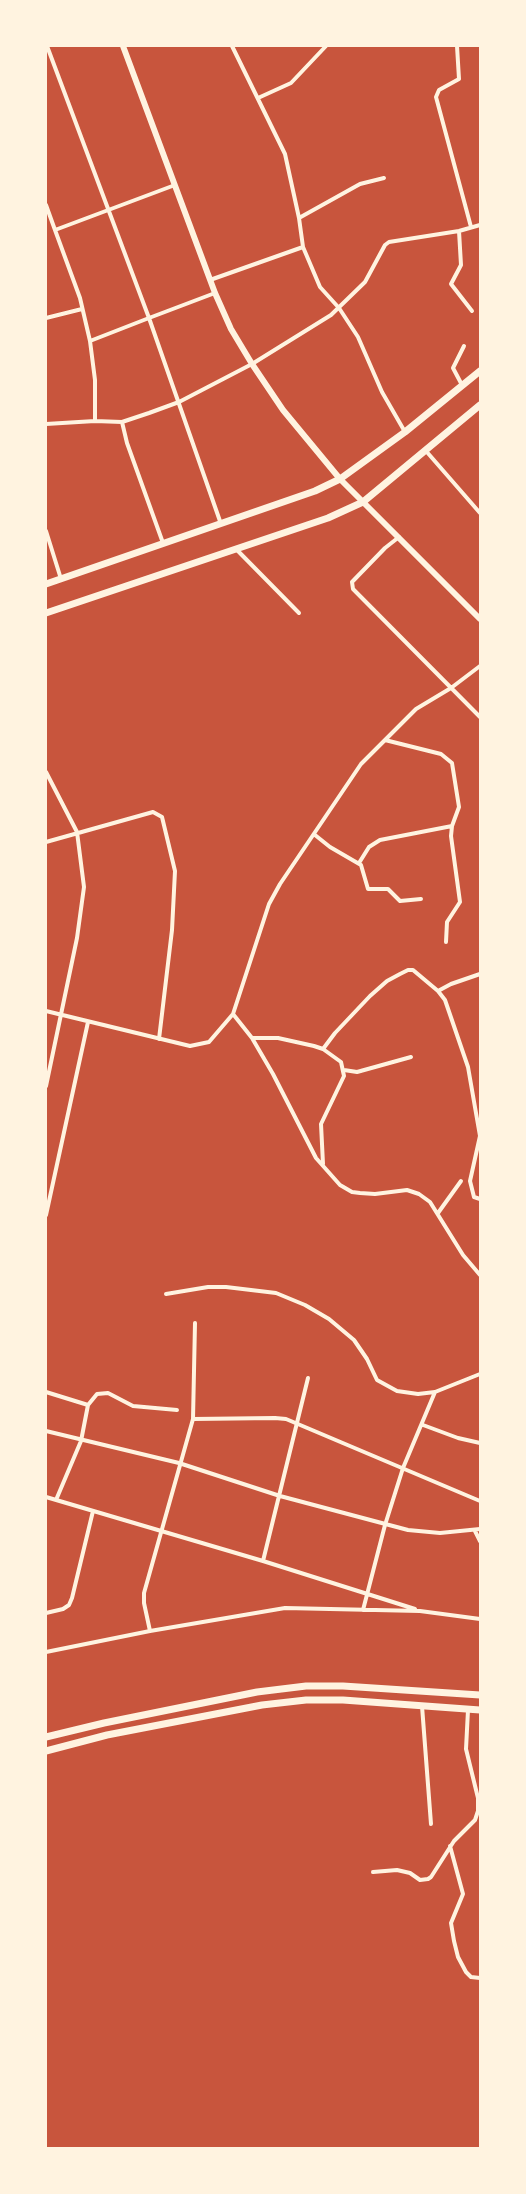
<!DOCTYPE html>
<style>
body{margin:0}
#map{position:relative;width:526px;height:2194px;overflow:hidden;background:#c8553d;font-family:"Fira Sans",sans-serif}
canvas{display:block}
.frame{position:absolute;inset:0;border:47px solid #fff3e0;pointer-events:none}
</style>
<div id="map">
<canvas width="526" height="2194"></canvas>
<div class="frame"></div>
</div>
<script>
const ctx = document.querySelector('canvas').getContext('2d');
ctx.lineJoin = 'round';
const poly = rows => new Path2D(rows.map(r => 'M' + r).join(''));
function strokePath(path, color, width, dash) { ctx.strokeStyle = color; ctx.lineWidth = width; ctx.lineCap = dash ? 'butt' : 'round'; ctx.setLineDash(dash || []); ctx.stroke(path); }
strokePath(poly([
 [47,46,149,318,215,293],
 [232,46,285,154,299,218,303,247,320,287,339,308,358,337,382,392,405,432],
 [457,46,459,79,439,90,436,97,471,227],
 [258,98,291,83,326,46],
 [46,205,55,230,175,185],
 [299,218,360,184,384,178],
 [459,231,461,265,451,284,472,311],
 [210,280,303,247],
 [46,318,82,309],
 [90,341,149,318,221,524],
 [462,385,453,368,464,346],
 [95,421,122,422,149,413,179,402,252,364,331,315,365,282,385,245,389,242,459,231,480,225],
 [122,422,127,443,163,543],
 [46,424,95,421,95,380,90,341,80,298,55,230],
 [426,451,480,513],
 [46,531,61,579],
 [399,537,385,548,352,582,353,589,480,717],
 [236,549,299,613],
 [385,740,441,754,452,763,459,807,452,826,451,836,460,902,447,922,446,942],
 [46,772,77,832,84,887,77,938,46,1086],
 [315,835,330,847,361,865,368,889,388,889,400,901,421,899],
 [46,842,153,812,162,817,175,871,172,930,159,1039],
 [359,863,369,847,380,840,452,826],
 [438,991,451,984,480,974],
 [46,1011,190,1046,209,1042,233,1014,269,904,280,884,361,764,416,709,451,688,480,666],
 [233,1014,252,1038,273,1074,316,1158,340,1185,352,1192,360,1193,375,1194,407,1190,419,1194,430,1202,463,1255,480,1275],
 [252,1038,278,1038,314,1046,323,1049,341,1062,344,1076,321,1124,323,1164],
 [323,1049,335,1033,370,996,387,981,400,974,408,970,413,970,438,991,445,1000,468,1067,480,1136,470,1181,474,1197,480,1199],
 [344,1070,357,1072,411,1057],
 [438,1213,461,1181],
 [46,1215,88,1022],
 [166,1294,208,1287,226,1287,276,1293,305,1305,329,1319,354,1340,367,1359,377,1380,397,1391,418,1394,435,1392,480,1374],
 [46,1392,88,1405],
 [193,1419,275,1418,286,1419,480,1501],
 [423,1425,458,1438,480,1443],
 [46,1431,179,1463,280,1496,408,1530,440,1533,480,1529],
 [46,1497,263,1561,415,1609],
 [56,1500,81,1441,88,1405,97,1394,108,1393,133,1406,177,1410],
 [475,1531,480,1541],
 [263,1561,308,1378],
 [363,1610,385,1525,403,1468,435,1392],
 [46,1613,63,1609,69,1605,72,1598,93,1511],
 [150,1631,144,1603,144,1593,193,1419,195,1323],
 [46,1652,150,1631,285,1608,420,1611,480,1619],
 [422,1706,431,1824],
 [450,1846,463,1894,451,1923,454,1941,458,1957,466,1972,471,1977,480,1978],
 [373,1872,397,1870,410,1873,420,1880,428,1879,431,1877,454,1841,475,1820,478,1811,478,1798,466,1749,468,1710]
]), '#fff3e0', 4);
strokePath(poly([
 [123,46,215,293,231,329,252,364,283,410,340,479,480,619]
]), '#fff3e0', 6);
strokePath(poly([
 [46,584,315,491,340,479,405,432,480,371],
 [46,613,328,518,363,502,480,405],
 [46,1737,104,1723,257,1692,306,1686,343,1686,480,1695],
 [46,1751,107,1735,262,1705,306,1700,343,1700,480,1710]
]), '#fff3e0', 7);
</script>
